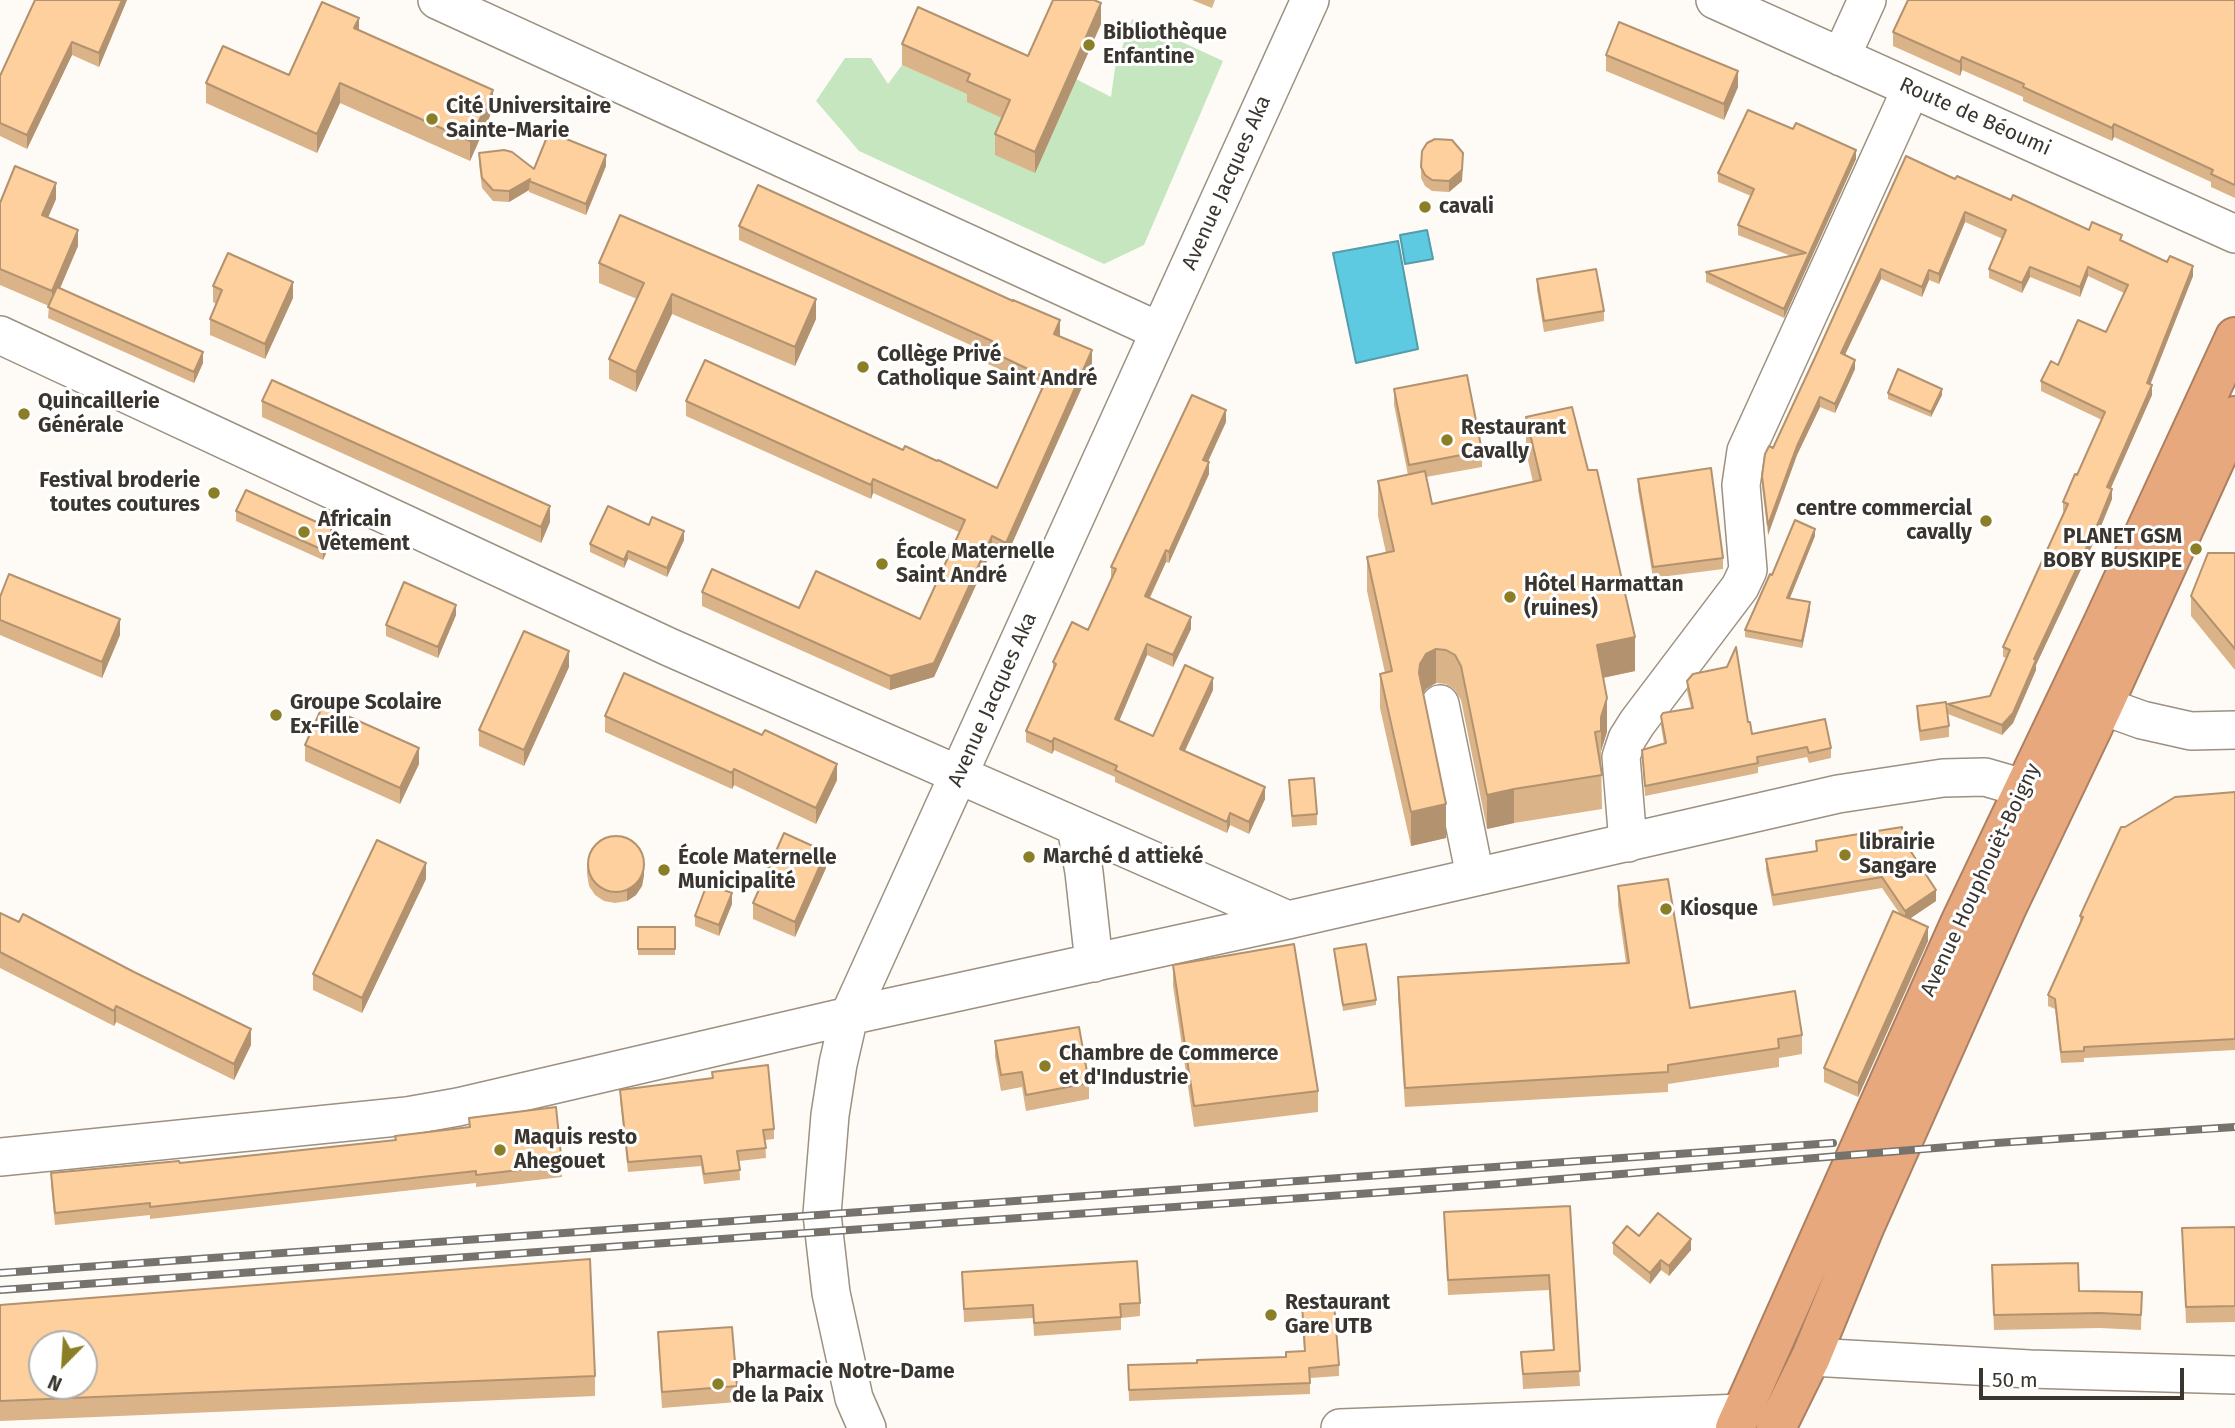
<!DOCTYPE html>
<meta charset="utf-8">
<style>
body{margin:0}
#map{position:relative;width:2235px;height:1428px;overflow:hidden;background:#fefbf7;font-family:"Fira Sans",sans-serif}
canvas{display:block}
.north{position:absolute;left:28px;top:1330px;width:70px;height:70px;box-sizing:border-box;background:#fff;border:2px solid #b0aeab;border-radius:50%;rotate:204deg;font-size:19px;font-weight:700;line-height:28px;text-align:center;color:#3a352e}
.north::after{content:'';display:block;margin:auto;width:24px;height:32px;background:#8a7f26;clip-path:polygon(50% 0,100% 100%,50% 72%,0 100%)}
.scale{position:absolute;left:1979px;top:1368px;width:205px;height:32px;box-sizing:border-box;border:4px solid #3a352e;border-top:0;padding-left:9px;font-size:21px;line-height:24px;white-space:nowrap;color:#3a352e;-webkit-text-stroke:5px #fff;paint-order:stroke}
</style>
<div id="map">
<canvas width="2235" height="1428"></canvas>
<div class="north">N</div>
<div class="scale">50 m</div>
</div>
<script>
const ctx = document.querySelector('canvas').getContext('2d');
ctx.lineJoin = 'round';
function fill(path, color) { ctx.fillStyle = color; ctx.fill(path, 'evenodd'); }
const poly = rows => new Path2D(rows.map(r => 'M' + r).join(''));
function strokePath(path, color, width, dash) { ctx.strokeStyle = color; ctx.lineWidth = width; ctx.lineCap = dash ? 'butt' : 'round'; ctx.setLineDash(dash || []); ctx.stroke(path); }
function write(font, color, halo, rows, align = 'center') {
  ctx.font = font + ' "Fira Sans",sans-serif'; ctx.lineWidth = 6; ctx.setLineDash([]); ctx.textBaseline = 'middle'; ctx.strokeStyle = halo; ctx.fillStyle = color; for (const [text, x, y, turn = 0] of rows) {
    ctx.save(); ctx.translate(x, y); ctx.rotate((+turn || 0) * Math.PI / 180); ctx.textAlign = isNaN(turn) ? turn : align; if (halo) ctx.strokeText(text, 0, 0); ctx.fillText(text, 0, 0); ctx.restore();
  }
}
fill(poly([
 [1132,19,1223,61,1144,245,1104,264,859,151,816,101,845,58,871,58,888,84,902,65,970,95,1076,79,1111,97,1115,68]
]), '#c5e6bf');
const water = poly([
 [1427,230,1433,259,1405,264,1400,235,1427,230],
 [1398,241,1418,349,1356,363,1333,253,1398,241]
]);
fill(water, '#5ecae1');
strokePath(water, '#539dab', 2);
const minor = poly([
 [437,0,1159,331],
 [1715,0,2235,234],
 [1841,57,1867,0],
 [0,335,669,647,1288,920],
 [1440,704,1475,876],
 [2103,706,2142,720,2191,731,2235,730],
 [1076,827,1084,872,1094,963],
 [1628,843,1621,757,1627,739,1637,723,1740,587,1748,570,1741,485,1746,451,1911,89],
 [0,1157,407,1116,458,1107,849,1016,1288,920,1838,794,1943,778,1985,777,2023,788],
 [1811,1357,2030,1369,2235,1375],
 [867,1428,854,1398,831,1293,822,1214,830,1115,838,1064,849,1016,1310,0],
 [1340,1428,1742,1413]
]);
const highway = poly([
 [1735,1428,1960,923,2103,623,2235,337],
 [1776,1428,1811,1357,1864,1228,2007,907,2103,706,2235,416]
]);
strokePath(minor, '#9c9080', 40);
strokePath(highway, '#ab8062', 42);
strokePath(minor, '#fff', 37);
strokePath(highway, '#e8a87e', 38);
const rail = poly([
 [0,1273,1833,1143],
 [0,1290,1500,1184,1996,1143,2235,1127]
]);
strokePath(rail, '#76726c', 8);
strokePath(rail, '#fff', 5, [16]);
fill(poly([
 [127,0,99,67,72,55,27,149,0,136,0,76],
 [1192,0,1215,0,1212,8],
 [2235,0,2235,198,2211,187,2211,182,2114,137,2112,141,2023,101,2023,97,1962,70,1960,76,1893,46,1893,32],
 [1101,24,1035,173,995,155,995,134,1002,118,967,102,967,94,902,65,902,44,1028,56],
 [359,30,493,109,470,161,340,103,317,153,206,103,206,83,289,75],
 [1606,55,1738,87,1724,120,1606,71],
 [479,153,534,169,606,166,586,215,529,192,529,190,509,202,493,201,482,188,479,164],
 [1906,156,1955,179,2089,230,2122,241,2193,276,2150,384,2152,395,2110,488,2112,499,2099,531,2036,665,2036,670,2013,723,2002,735,1948,714,1948,704,1990,696,2007,658,2003,657,2003,647,2065,512,2063,511,2063,502,2077,475,2102,420,2041,391,2041,381,2058,365,2106,332,2124,293,2088,276,2080,297,2030,277,2022,293,1989,278,1989,269,2003,239,1965,222,1939,284,1929,280,1922,297,1881,279,1845,355,1855,369,1835,413,1820,407,1797,455,1768,535,1762,486,1762,476,1773,448,1818,351],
 [1856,159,1784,318,1706,282,1706,272,1791,256,1738,235,1738,225,1751,196,1718,182,1718,173],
 [1463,164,1462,181,1449,192,1432,191,1425,186,1421,178,1421,167],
 [56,199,48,218,78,246,60,288,203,363,194,383,48,318,49,306,0,285,0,203],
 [739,226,1060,335,1060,336,1092,365,1006,557,992,550,934,677,890,690,702,606,702,592,799,608,920,619,959,532,873,493,871,499,686,416,686,401,903,450,997,488,1041,389,988,364,988,353,739,240],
 [599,263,816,319,795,366,672,314,636,392,609,379,609,359,637,299,599,283],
 [1537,279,1604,311,1604,321,1544,332,1537,290],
 [213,286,293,298,265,359,210,335,210,319,216,304,213,302],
 [1394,389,1482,451,1482,467,1426,477,1432,504,1533,482,1526,452,1526,417,1635,671,1603,678,1607,732,1601,751,1602,809,1514,823,1487,829,1461,700,1455,690,1446,684,1436,683,1426,689,1423,693,1446,838,1411,846,1380,708,1380,674,1385,673,1367,591,1367,557,1386,553,1378,516,1378,481,1408,475,1394,405],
 [1888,393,1942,395,1931,417,1888,399],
 [262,401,550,522,541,543,262,417],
 [1226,422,1208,462,1209,474,1169,563,1166,562,1150,598,1191,629,1173,667,1147,655,1119,721,1153,736,1213,690,1185,751,1265,799,1249,834,1230,825,1227,833,1115,782,1115,777,1054,750,1052,754,1026,742,1026,731,1053,670,1053,662,1088,630,1111,579,1111,567],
 [1638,479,1723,558,1723,569,1653,578,1638,490],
 [236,511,332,540,323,560,236,521],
 [1815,536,1790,598,1810,610,1802,648,1745,637,1745,630,1772,575],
 [684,540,667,577,628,559,624,568,590,552,590,544],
 [2235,553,2235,670,2191,616,2191,596],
 [0,597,120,635,102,678,0,635],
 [456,615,438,658,386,636,386,625],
 [569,667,524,766,479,746,479,730],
 [1687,681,1748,722,1752,734,1831,748,1831,758,1809,763,1807,757,1758,767,1758,773,1645,796,1642,750,1664,744,1661,726,1661,716,1691,708,1687,691],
 [1917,706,1949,726,1949,737,1920,741,1917,717],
 [605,716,837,780,816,824,734,785,732,789,605,732],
 [305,745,419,764,400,804,305,761],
 [1289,780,1317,814,1317,825,1292,827],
 [2235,792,2235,1050,2084,1058,2084,1062,2061,1063,2055,1009,2048,1006,2048,995,2080,923,2080,916,2125,827],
 [1816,841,1904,841,1936,901,1909,919,1928,941,1858,1097,1824,1082,1824,1068,1900,914,1882,888,1773,906,1766,870,1766,859,1816,851],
 [587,864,644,875,642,886,636,895,627,901,615,903,604,901,595,895,589,886,587,874],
 [826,868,795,937,753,919,753,903],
 [426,879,362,1013,313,990,313,974],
 [1618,886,1690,1008,1802,1035,1802,1054,1779,1058,1779,1067,1668,1084,1668,1092,1405,1107,1398,996,1398,977,1626,963,1618,905],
 [732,904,719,936,695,926,695,916],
 [0,913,251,1045,234,1080,116,1022,114,1026,0,968],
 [638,927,675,927,675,955,638,955],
 [1334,949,1376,1000,1376,1005,1343,1011],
 [1173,965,1318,1091,1318,1112,1194,1127,1173,986],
 [995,1041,1089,1083,1089,1099,1026,1111,1022,1087,1001,1091,995,1057],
 [712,1072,774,1129,774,1139,765,1140,766,1158,739,1161,740,1180,704,1184,701,1166,628,1172,620,1100,620,1090,712,1079],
 [469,1118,562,1165,562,1177,476,1187,476,1183,150,1219,150,1215,55,1225,51,1185,51,1173,180,1163,395,1141,395,1136,469,1127],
 [1570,1206,1580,1386,1523,1389,1521,1352,1553,1350,1549,1290,1448,1295,1444,1212],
 [2235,1227,2235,1322,2186,1323,2182,1228],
 [1613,1243,1691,1250,1669,1276,1661,1270,1650,1284,1613,1254],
 [962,1272,1140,1303,1140,1316,1121,1318,1121,1330,1034,1336,1033,1318,964,1322],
 [1992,1280,2079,1291,2142,1292,2141,1330,2100,1328,1994,1330],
 [0,1305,595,1376,595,1396,0,1421],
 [1302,1305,1339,1365,1339,1376,1310,1378,1310,1394,1129,1401,1128,1365,1197,1363,1286,1357,1304,1351],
 [658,1332,737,1386,737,1402,662,1408,658,1348]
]), '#dab388');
fill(poly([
 [122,0,127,0,99,67,99,53],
 [1101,3,1101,24,1035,173,1035,152],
 [359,18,359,38,354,28],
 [72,42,72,55,27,149,27,135],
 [1962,57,1962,70,1960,76,1960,62],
 [1738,71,1738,87,1724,120,1724,104],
 [340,83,340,103,317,153,317,134],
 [493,90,493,109,470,161,470,141],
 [2114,124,2114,137,2112,141,2112,128],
 [1856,150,1856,159,1784,318,1784,309],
 [1463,153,1462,181,1449,192,1449,181],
 [606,155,606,166,586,215,586,204],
 [530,179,529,190,509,202,509,191],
 [56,183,56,199,42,231,42,215],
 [1965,212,1965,222,1939,284,1939,274],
 [78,230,78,246,52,307,52,291],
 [2193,266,2193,276,2147,393,2147,383],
 [2030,267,2030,277,2022,293,2022,283],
 [2088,267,2088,276,2080,297,2080,287],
 [1881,269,1881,279,1841,363,1841,353],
 [1929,270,1929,280,1922,297,1922,287],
 [293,282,293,298,265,359,265,344],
 [672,294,672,314,636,392,636,372],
 [816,299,816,319,795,366,795,347],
 [1060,320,1060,335,1054,348,1054,334],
 [1092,350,1092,365,1006,557,1006,543],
 [203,352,203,363,194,383,194,372],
 [1855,360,1855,369,1835,413,1835,404],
 [2152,385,2152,395,2107,497,2107,487],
 [1942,389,1942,395,1931,417,1931,412],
 [1820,397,1820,407,1797,455,1768,535,1768,525,1797,446],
 [1226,410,1226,422,1203,472,1203,460],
 [1209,462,1209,474,1169,563,1169,552],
 [873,479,873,493,871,499,871,485],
 [2112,489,2112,499,2099,531,2036,665,2036,670,2013,723,2002,735,2002,725,2034,659],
 [550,506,550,522,541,543,541,527],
 [332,529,332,540,323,560,323,550],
 [1815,529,1815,536,1787,605,1787,598],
 [684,531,684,540,667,577,667,568],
 [992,536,992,550,934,677,890,690,890,676],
 [1166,550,1166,562,1145,607,1145,596],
 [628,551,628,559,624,568,624,560],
 [1810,602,1810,610,1802,648,1802,641],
 [456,605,456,615,438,658,438,647],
 [1191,617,1191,629,1173,667,1173,655],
 [120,619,120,635,102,678,102,662],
 [1635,637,1635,671,1597,679,1597,645],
 [1147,644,1147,655,1115,731,1115,719],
 [1436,649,1436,683,1426,689,1420,698,1419,708,1420,664,1426,654],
 [569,651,569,667,524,766,524,750],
 [1213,678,1213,690,1180,761,1180,749],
 [1607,698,1607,732,1601,751,1601,765,1601,717],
 [1054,738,1054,750,1052,754,1052,742],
 [419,748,419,764,400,804,400,788],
 [837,764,837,780,816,824,816,808],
 [734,769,734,785,732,789,732,773],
 [1265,787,1265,799,1249,834,1249,822],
 [1514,789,1514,823,1487,829,1487,795],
 [1446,804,1446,838,1411,846,1411,812],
 [1230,813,1230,825,1227,833,1227,822],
 [826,852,826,868,795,937,795,922],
 [426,863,426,879,362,1013,362,998],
 [644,864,644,875,642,886,636,895,627,901,627,891],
 [1936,890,1936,901,1905,922,1905,911],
 [732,893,732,904,719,936,719,925],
 [1928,927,1928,941,1858,1097,1858,1083],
 [116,1006,116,1022,114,1026,114,1011],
 [251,1029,251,1045,234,1080,234,1064],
 [1691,1239,1691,1250,1669,1276,1669,1266],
 [1661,1260,1661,1270,1650,1284,1650,1273]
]), '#b2926f');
const building = poly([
 [35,0,122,0,99,53,72,42,27,135,0,123,0,76,35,0],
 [1053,0,1094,0,1101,3,1035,152,995,134,1010,100,967,81,970,74,902,44,918,7,1028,56,1053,0],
 [1908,0,2235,0,2235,185,2211,174,2213,170,2114,124,2112,128,2023,87,2024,84,1962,57,1960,62,1893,32,1908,0],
 [322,2,359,18,354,28,493,90,470,141,340,83,317,134,206,83,223,46,289,75,322,2],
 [1619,22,1738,71,1724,104,1606,55,1619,22],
 [1748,110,1793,129,1796,123,1856,150,1784,309,1706,272,1806,253,1738,225,1754,189,1718,173,1748,110],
 [549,132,606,155,586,204,529,181,530,179,509,191,493,190,482,178,479,153,504,150,512,152,534,169,549,132],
 [1435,139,1452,140,1463,153,1462,170,1449,181,1432,180,1425,175,1421,167,1422,151,1427,143,1435,139],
 [1906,156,1955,179,1957,176,2011,200,2013,195,2089,230,2092,222,2122,235,2120,240,2167,262,2170,256,2193,266,2147,383,2152,385,2107,487,2112,489,2099,521,2034,659,2036,660,2013,713,2002,725,1948,704,1990,696,2010,650,2003,647,2068,504,2063,502,2075,474,2077,475,2105,412,2041,381,2051,361,2058,365,2078,320,2106,332,2128,285,2088,267,2080,287,2030,267,2022,283,1989,269,2006,230,1965,212,1939,274,1929,270,1922,287,1881,269,1841,353,1855,360,1835,404,1820,397,1797,446,1768,525,1762,476,1765,454,1769,446,1773,448,1818,351,1906,156],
 [15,166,56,183,42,215,78,230,52,291,0,269,0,203,15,166],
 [758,185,1013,301,1013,300,1060,320,1054,334,1092,350,1006,543,992,536,934,663,890,676,702,592,712,569,799,608,816,571,920,619,965,520,873,479,871,485,686,401,705,360,903,450,905,446,937,461,938,460,997,488,1047,378,988,350,992,341,739,226,758,185],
 [620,215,816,299,795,347,672,294,636,372,609,359,644,283,599,263,620,215],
 [228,253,293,282,265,344,210,319,222,290,213,286,228,253],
 [1596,269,1604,311,1544,321,1537,279,1596,269],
 [57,287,203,352,194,372,48,307,57,287],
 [1898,369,1942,389,1931,412,1888,393,1898,369],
 [1467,375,1482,451,1409,465,1394,389,1467,375],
 [272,380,550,506,541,527,262,401,272,380],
 [1192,395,1226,410,1203,460,1209,462,1189,508,1169,552,1166,550,1145,596,1191,617,1173,655,1147,644,1115,719,1153,736,1185,665,1213,678,1180,749,1265,787,1249,822,1230,813,1227,822,1115,770,1117,766,1054,738,1052,742,1026,731,1056,664,1053,662,1072,622,1088,630,1116,569,1111,567,1192,395],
 [1572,407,1588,470,1597,470,1635,637,1597,645,1607,698,1601,717,1601,731,1595,732,1602,775,1514,789,1487,795,1461,666,1455,655,1446,650,1436,649,1426,654,1420,664,1419,673,1446,804,1411,812,1380,674,1392,671,1367,557,1394,551,1378,481,1425,471,1432,504,1541,480,1526,417,1572,407],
 [1711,468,1723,558,1653,567,1638,479,1711,468],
 [246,490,332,529,323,550,236,511,246,490],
 [608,506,649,525,652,517,684,531,667,568,628,551,624,560,590,544,608,506],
 [1795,520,1815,529,1787,598,1810,602,1802,641,1745,630,1770,574,1772,575,1795,520],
 [2208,553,2235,553,2235,649,2191,596,2208,553],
 [9,574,120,619,102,662,0,620,0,597,9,574],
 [404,582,456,605,438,647,386,625,404,582],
 [524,631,569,651,524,750,479,730,524,631],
 [1736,647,1748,722,1750,722,1752,734,1825,719,1831,748,1809,753,1807,747,1757,757,1758,763,1645,786,1642,750,1666,743,1661,716,1663,713,1693,708,1687,681,1693,674,1727,667,1736,647],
 [624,673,762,735,765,730,837,764,816,808,734,769,732,773,605,716,624,673],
 [1946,702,1949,726,1920,731,1917,706,1946,702],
 [323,705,419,748,400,788,305,745,323,705],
 [1314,778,1317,814,1292,816,1289,780,1314,778],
 [2235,792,2235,1039,2084,1047,2084,1051,2061,1052,2055,999,2048,995,2083,917,2080,916,2121,827,2125,827,2175,797,2235,792],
 [1902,827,1904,841,1936,890,1905,911,1882,877,1773,895,1766,859,1817,851,1816,841,1902,827],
 [784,833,826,852,795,922,753,903,784,833],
 '588 864a28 28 0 1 1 56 0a28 28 0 1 1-56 0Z',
 [377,840,426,863,362,998,313,974,377,840],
 [1668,879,1690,1008,1795,991,1802,1035,1778,1039,1779,1048,1668,1065,1668,1072,1405,1088,1398,977,1629,963,1618,886,1668,879],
 [707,884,732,893,719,925,695,916,707,884],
 [1893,911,1928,927,1858,1083,1824,1068,1893,911],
 [0,913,19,922,23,914,134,972,251,1029,234,1064,116,1006,114,1011,0,952,0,913],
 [638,927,675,927,675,949,638,949,638,927],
 [1294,944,1318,1091,1194,1106,1173,965,1294,944],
 [1366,944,1376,1000,1343,1005,1334,949,1366,944],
 [1079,1027,1089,1083,1026,1095,1022,1072,1001,1075,995,1041,1079,1027],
 [768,1065,774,1129,763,1130,766,1148,737,1151,740,1170,704,1174,701,1156,628,1162,620,1090,713,1078,712,1072,768,1065],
 [556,1107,562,1165,476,1175,476,1171,150,1207,150,1203,55,1213,51,1173,179,1161,180,1163,396,1140,395,1136,470,1127,469,1118,556,1107],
 [1570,1206,1580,1371,1523,1374,1521,1352,1554,1350,1549,1275,1448,1280,1444,1212,1570,1206],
 [1658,1213,1691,1239,1669,1266,1661,1260,1650,1273,1613,1243,1627,1226,1639,1236,1658,1213],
 [2235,1227,2235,1306,2186,1307,2182,1228,2235,1227],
 [590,1259,595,1376,0,1401,0,1305,590,1259],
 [42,1344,84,1344,84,1386,42,1386,42,1344],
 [1137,1261,1140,1303,1120,1304,1121,1317,1034,1323,1033,1305,964,1309,962,1272,1137,1261],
 [2078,1263,2079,1291,2142,1292,2141,1315,2100,1313,1994,1315,1992,1265,2078,1263],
 [1334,1303,1339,1365,1309,1368,1310,1383,1129,1390,1128,1365,1197,1363,1197,1360,1286,1357,1286,1352,1305,1351,1302,1305,1334,1303],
 [732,1327,737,1386,662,1392,658,1332,732,1327]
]);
fill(building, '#fed09e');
strokePath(building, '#b2926f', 2);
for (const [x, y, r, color] of [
 [1089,45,7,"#8a7f26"],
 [432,119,7,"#8a7f26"],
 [1425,207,7,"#8a7f26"],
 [863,367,7,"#8a7f26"],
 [24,414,7,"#8a7f26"],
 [1447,440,7,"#8a7f26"],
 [214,493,7,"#8a7f26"],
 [1986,521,7,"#8a7f26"],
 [304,532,7,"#8a7f26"],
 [2196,549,7,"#8a7f26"],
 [882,564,7,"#8a7f26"],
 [1510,597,7,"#8a7f26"],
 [276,715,7,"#8a7f26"],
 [1845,855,7,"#8a7f26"],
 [1029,857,7,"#8a7f26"],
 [664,870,7,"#8a7f26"],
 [1666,909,7,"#8a7f26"],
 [1045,1066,7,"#8a7f26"],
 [500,1150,7,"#8a7f26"],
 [1271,1315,7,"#8a7f26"],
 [718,1384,7,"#8a7f26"]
]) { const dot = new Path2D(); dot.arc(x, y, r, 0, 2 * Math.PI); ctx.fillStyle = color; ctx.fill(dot); strokePath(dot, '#fff', 2.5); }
write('bold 21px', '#3a352e', '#fff', [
 ["Bibliothèque",1103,33],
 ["Enfantine",1103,57],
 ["Cité Universitaire",446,107],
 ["Sainte-Marie",446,131],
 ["cavali",1439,207],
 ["Collège Privé",877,355],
 ["Catholique Saint André",877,379],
 ["Quincaillerie",38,402],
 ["Générale",38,426],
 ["Restaurant",1461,428],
 ["Cavally",1461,452],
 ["Festival broderie",200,481,"right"],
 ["toutes coutures",200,505,"right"],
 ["centre commercial",1972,509,"right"],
 ["cavally",1972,533,"right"],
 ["Africain",318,520],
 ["Vêtement",318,544],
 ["PLANET GSM",2182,537,"right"],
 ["BOBY BUSKIPE",2182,561,"right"],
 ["École Maternelle",896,552],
 ["Saint André",896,576],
 ["Hôtel Harmattan",1524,585],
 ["(ruines)",1524,609],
 ["Groupe Scolaire",290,703],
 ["Ex-Fille",290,727],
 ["librairie",1859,843],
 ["Sangare",1859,867],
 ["Marché d attieké",1043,857],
 ["École Maternelle",678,858],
 ["Municipalité",678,882],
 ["Kiosque",1680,909],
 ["Chambre de Commerce",1059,1054],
 ["et d'Industrie",1059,1078],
 ["Maquis resto",514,1138],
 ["Ahegouet",514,1162],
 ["Restaurant",1285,1303],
 ["Gare UTB",1285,1327],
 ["Pharmacie Notre-Dame",732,1372],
 ["de la Paix",732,1396]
], 'left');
write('21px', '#3a352e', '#fff', [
 ["Route de Béoumi",1975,117,24],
 ["Avenue Jacques Aka",1227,183,-66],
 ["Avenue Jacques Aka",993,700,-66],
 ["Avenue Houphouët-Boigny",1981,880,-65]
]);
</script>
